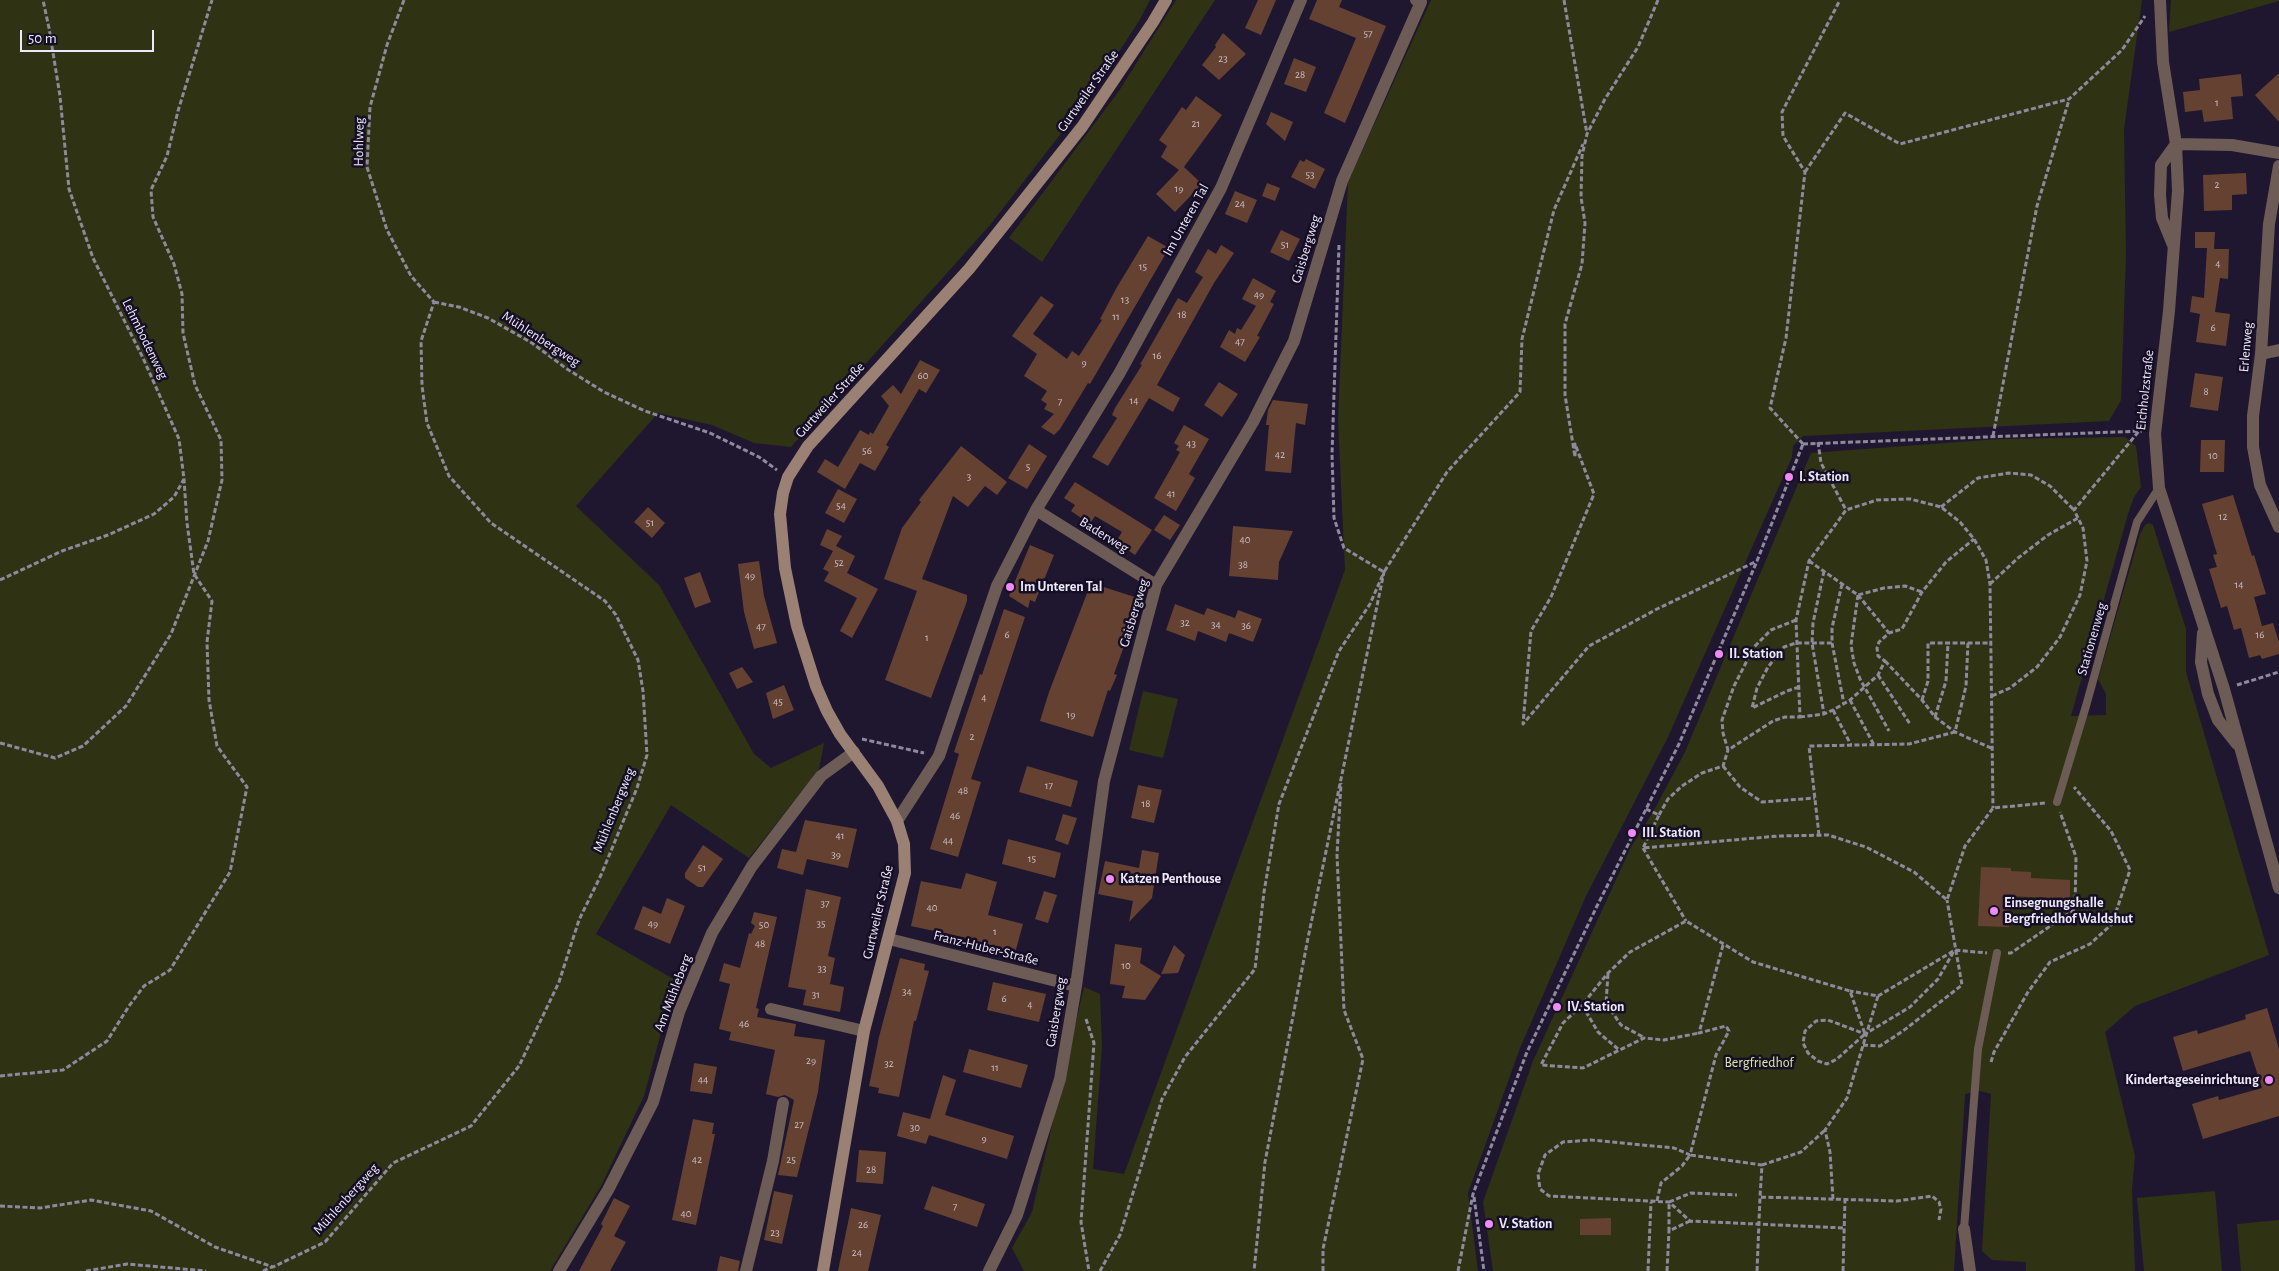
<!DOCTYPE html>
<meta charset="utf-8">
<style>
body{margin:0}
#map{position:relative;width:2279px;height:1271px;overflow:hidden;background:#1f1730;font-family:"Alegreya Sans",sans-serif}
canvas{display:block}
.scale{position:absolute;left:20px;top:30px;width:134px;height:22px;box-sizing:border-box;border:2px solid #ede9fa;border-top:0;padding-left:6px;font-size:15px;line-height:18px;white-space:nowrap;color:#ede9fa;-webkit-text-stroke:4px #160e25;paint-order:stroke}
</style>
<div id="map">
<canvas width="2279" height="1271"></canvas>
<div class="scale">50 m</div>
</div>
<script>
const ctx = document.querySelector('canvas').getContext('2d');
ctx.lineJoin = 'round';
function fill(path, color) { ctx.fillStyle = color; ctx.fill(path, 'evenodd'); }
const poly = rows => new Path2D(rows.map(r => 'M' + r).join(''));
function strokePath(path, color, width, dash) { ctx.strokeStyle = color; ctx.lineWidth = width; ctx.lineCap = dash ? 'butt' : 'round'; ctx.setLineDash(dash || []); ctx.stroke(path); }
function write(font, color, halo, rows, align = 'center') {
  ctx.font = font + ' "Alegreya Sans",sans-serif'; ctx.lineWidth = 5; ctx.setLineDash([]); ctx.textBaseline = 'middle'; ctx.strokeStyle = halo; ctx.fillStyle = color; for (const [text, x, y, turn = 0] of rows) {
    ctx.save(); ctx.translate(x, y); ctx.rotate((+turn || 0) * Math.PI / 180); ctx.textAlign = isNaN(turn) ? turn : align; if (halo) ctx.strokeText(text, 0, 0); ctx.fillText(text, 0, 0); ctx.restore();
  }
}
fill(poly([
 [0,0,1150,0,1139,21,1090,96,990,225,791,447,754,443,712,425,658,413,576,506,659,585,754,754,771,768,824,743,819,769,749,858,671,805,596,934,675,980,644,1096,601,1186,550,1271,0,1271],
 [1176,0,1215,0,1042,262,1009,238,1119,91],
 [1431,0,2142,0,2124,129,2126,255,2121,400,2109,421,1803,436,1793,446,1792,457,1668,737,1586,896,1520,1048,1468,1193,1478,1271,1024,1271,1012,1248,1032,1212,1084,987,1100,994,1102,1047,1093,1169,1124,1174,1345,570,1338,420,1348,182],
 [2171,0,2279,0,2279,1,2169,32],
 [2125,437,2136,446,2141,487,2134,497,2128,514,2071,716,2106,715,2106,694,2098,679,2140,534,2145,525,2149,523,2153,525,2186,629,2186,672,2269,955,2135,1006,2105,1032,2135,1156,2132,1189,2135,1271,2026,1271,2026,1262,1992,1260,1982,1251,1991,1094,1980,1091,1965,1094,1954,1271,1493,1271,1483,1202,1533,1061,1631,847,1653,812,1685,752,1811,453,2000,439],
 [1143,691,1178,699,1163,758,1129,750],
 [2215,1191,2222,1271,2144,1271,2137,1198],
 [2279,1220,2279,1271,2241,1271,2237,1224]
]), '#2f3314');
fill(poly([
 [1258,0,1276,0,1261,35,1245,28],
 [1317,0,1342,0,1339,7,1386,26,1345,123,1324,113,1356,38,1309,19],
 [1223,33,1246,54,1219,80,1202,65,1216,47,1215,45],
 [1294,58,1316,67,1306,92,1284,84],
 [2279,73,2279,122,2255,95],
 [2241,74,2243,96,2231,97,2233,119,2204,122,2202,110,2185,112,2183,92,2200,90,2199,79],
 [1196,96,1222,115,1184,167,1202,184,1175,212,1156,194,1179,170,1161,157,1167,146,1159,140,1182,107,1186,110],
 [1271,112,1293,122,1285,141,1266,124],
 [1306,159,1325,169,1315,189,1291,177,1300,160,1304,162],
 [2246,173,2247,194,2232,195,2232,210,2204,211,2203,175],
 [1267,183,1280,188,1275,201,1262,196],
 [1235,191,1257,200,1247,223,1225,214],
 [1281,230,1300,239,1289,261,1270,252],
 [2195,232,2215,232,2214,249,2229,249,2228,279,2220,278,2215,312,2230,314,2226,346,2196,342,2200,314,2190,312,2192,296,2204,298,2207,248,2195,248],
 [1148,236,1169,248,1090,384,1088,383,1060,429,1054,435,1041,427,1054,414,1044,409,1047,404,1041,400,1047,391,1024,376,1037,354,1012,336,1041,296,1054,305,1033,334,1067,359,1072,351,1079,356,1102,320,1100,319,1117,287],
 [1221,245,1234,253,1214,283,1157,385,1180,398,1173,412,1149,398,1108,466,1092,457,1117,418,1112,415,1115,408,1142,365,1140,364,1142,361,1178,298,1187,303,1203,277,1195,272,1208,249,1216,254],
 [1253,278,1276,291,1270,302,1274,304,1257,336,1260,337,1245,362,1220,347,1229,330,1235,334,1237,328,1241,330,1256,306,1242,299],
 [920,360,940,370,926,393,919,389,886,445,889,447,875,471,860,463,845,489,817,472,825,459,838,467,860,430,869,435,870,432,873,434,889,406,881,396,893,385,901,394],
 [2195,373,2223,377,2218,411,2190,407],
 [1219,382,1238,394,1222,417,1204,405],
 [1273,400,1308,404,1305,425,1296,423,1291,473,1265,471,1269,425,1266,425,1268,410],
 [1184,425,1209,439,1189,474,1195,478,1176,511,1154,498,1180,452,1176,450,1179,446,1174,443],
 [2201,440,2225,440,2224,472,2200,472],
 [1029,444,1047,456,1027,489,1008,478],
 [961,446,1007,482,997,495,985,486,968,507,953,496,922,579,967,595,967,601,931,698,885,680,917,591,884,579,902,528,921,502,919,500],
 [1075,482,1152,530,1135,555,1116,542,1122,532,1095,516,1090,524,1071,511,1075,505,1064,498],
 [838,489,857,499,844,523,825,513],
 [2233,495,2252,556,2254,555,2266,594,2254,597,2262,626,2273,623,2279,642,2279,654,2262,659,2260,655,2249,658,2241,628,2234,630,2227,606,2221,608,2209,569,2217,567,2213,555,2217,554,2202,504],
 [648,507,665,523,652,538,634,522],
 [1164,515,1180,525,1170,540,1154,530],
 [1233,526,1293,531,1279,562,1278,580,1229,576],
 [827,529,842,536,836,546,855,556,847,573,878,589,852,638,840,631,857,598,824,581,829,572,823,569,833,551,820,545],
 [1030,545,1054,555,1035,602,1030,600,1028,608,1009,596],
 [759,561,764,596,777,643,754,649,744,612,738,564],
 [700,572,711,602,695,608,684,578],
 [1091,583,1141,599,1114,674,1117,675,1110,691,1108,690,1093,737,1040,721,1049,692],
 [1175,604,1204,615,1207,608,1235,618,1238,610,1262,619,1253,642,1229,633,1226,642,1198,631,1195,641,1166,630],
 [1004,609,1025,617,971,779,981,782,958,857,930,849,959,754,954,752,980,674,982,675],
 [742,667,753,682,737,689,729,673],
 [784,685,794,710,773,719,766,693],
 [1027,766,1078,781,1071,807,1019,792],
 [1138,785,1162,790,1154,823,1131,818],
 [1063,814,1077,818,1068,845,1055,840],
 [805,820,857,829,848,868,807,859,803,875,777,868,782,849,796,852],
 [1008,839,1061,853,1055,878,1002,864],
 [703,845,723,859,703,887,698,887,685,878,685,873],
 [1142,850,1159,853,1152,898,1129,922,1133,901,1098,894,1105,861,1139,868],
 [1981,867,2011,868,2011,871,2031,872,2031,878,2070,880,2070,899,2009,896,2009,927,1978,926],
 [966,873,997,882,988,915,1023,924,1015,953,967,940,967,938,911,926,921,881,961,889],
 [806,889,841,897,828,956,835,958,830,984,844,987,840,1012,803,1005,806,990,788,987],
 [1044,891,1057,895,1048,923,1035,919],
 [667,898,685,906,670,944,634,929,643,906,661,914],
 [754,912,777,917,756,1008,759,1009,757,1017,796,1024,794,1036,825,1040,818,1092,797,1177,778,1175,794,1100,785,1095,778,1097,766,1094,775,1050,729,1040,731,1032,719,1029,730,984,719,981,724,963,740,968,749,933,751,934,755,926,751,923],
 [1115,944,1142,948,1140,963,1161,976,1145,1000,1122,998,1125,986,1110,984],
 [1174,945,1185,955,1178,973,1161,974],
 [900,958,925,964,924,970,929,971,916,1021,914,1021,899,1097,878,1093,879,1088,869,1086,879,1037],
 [993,982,1046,994,1039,1022,987,1010],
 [2267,1008,2279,1049,2279,1116,2203,1139,2192,1104,2218,1096,2219,1100,2262,1088,2250,1051,2183,1071,2173,1037,2197,1030,2198,1034,2246,1019,2245,1015],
 [969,1049,1028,1065,1021,1088,963,1072],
 [694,1063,717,1067,712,1094,690,1091],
 [943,1075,956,1080,945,1115,1014,1136,1007,1159,929,1135,926,1144,897,1136,903,1112,930,1119],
 [693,1119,714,1123,712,1134,715,1134,696,1225,672,1220],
 [859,1150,886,1152,883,1184,856,1182],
 [932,1186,985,1204,977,1227,924,1209],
 [774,1191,793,1195,782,1244,764,1240],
 [614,1198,630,1206,614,1236,626,1242,610,1271,579,1271,603,1226,601,1224],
 [851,1208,881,1215,868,1271,838,1271],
 [1611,1218,1611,1235,1580,1235,1580,1219],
 [720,1256,740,1261,738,1271,717,1271]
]), '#654132');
strokePath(poly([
 [404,0,387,45,370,107,367,167,387,230,411,276,434,302],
 [1564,0,1587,134],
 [1658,0,1638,47,1605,99,1587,134,1582,156,1581,197,1585,223,1582,264,1565,324,1565,395,1575,457,1575,444,1594,494,1551,597,1531,631,1523,724,1589,646,1657,609,1757,561],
 [1805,172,1845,113,1900,144,2069,99,2122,50,2145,16],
 [1339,245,1332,454,1334,518,1344,548,1384,572,1447,472,1520,392,1522,339,1554,210,1583,144],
 [434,302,459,307,488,318,532,343,567,369,604,392,645,411,710,433,759,457,777,470],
 [1993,436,2037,206,2069,100],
 [1818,442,1821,463,1846,510],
 [1803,444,1770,408,1786,338,1805,172,1783,136,1782,112,1840,0],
 [1803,444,2142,431],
 [1941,507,1978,478,2009,473,2031,475,2050,486,2074,510],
 [1809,561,1858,595,1884,588,1905,586,1922,592],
 [1824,571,1813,623,1812,643,1824,714],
 [0,580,62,551,108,535,154,514,174,497,184,479,179,439,143,358,93,258,69,189,60,96,49,28,43,0],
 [1842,584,1832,628,1832,643,1844,704],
 [1990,584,2018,558,2048,535,2078,518],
 [1858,595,1851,645,1854,663,1860,679,1889,731],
 [1858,595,1889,633],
 [1796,620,1771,630,1754,647,1734,686,1722,720,1723,733,1728,750,1773,721,1785,717,1800,717,1796,620,1809,561,1846,510,1877,500,1910,499,1941,507,1960,522,1974,539,1986,560,1990,584,1993,808],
 [1885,661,1922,700,1935,717,1955,732,1991,748],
 [1878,675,1910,724],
 [2237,685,2279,672],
 [1799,687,1787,691,1752,708,1757,688,1768,667,1784,647,1796,643,1832,643],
 [1992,696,2010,688,2037,667,2060,637,2080,595,2087,561,2083,528,2074,510,2139,431],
 [1850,700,1874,745],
 [1922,700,1928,681,1928,643,1991,643],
 [1833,710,1851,745],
 [1800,717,1824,714,1833,710,1850,700,1878,675,1885,661,1878,656,1877,648,1879,642,1889,633,1902,629,1922,592,1946,562,1974,539],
 [1935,717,1946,681,1948,643],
 [862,739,924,753],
 [0,743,55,758,83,746,126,706,171,634,208,541,222,480,221,440,195,385,183,333,182,294,174,264,153,217,151,190,167,156,178,111,212,0],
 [1723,766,1740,787,1762,802,1815,798],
 [1646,809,1659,815,1643,848,1778,836,1828,835,1866,847,1914,872,1947,900,1965,846,1993,808,2046,803],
 [1659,815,1668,799,1682,786,1702,773,1723,766,1728,750],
 [1819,835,1809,746,1909,744,1955,732,1966,686,1968,643],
 [1643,848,1686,921],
 [1723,945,1699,1033,1726,1026,1729,1031,1716,1055,1690,1155,1674,1148,1591,1140,1563,1142,1545,1155,1538,1174,1540,1189,1549,1196,1669,1202,1690,1221,1844,1228],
 [2008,953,2011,953,2075,909,2076,857,2060,812],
 [1608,974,1606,1003,1621,1025,1643,1037],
 [1878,996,1955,950,1987,953],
 [1582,1005,1563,1023,1541,1065,1583,1068,1644,1038,1664,1040,1699,1033],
 [1086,1019,1094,1043,1081,1222,1089,1271],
 [1863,1045,1880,1046,1903,1031,1962,985,1947,900],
 [1618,1049,1598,1032,1582,1005,1608,973,1630,952,1686,921,1753,962,1850,991,1865,1034,1837,1059,1827,1064,1818,1061,1808,1053,1803,1043,1805,1031,1816,1021,1828,1020,1865,1034,1910,1007,1938,979,1954,951],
 [1991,1062,1994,1052,2028,992,2050,962,2090,944,2112,924,2130,870,2111,831,2074,787],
 [0,1076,63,1070,107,1041,129,1006,144,986,170,970,230,872,247,787,217,746,209,700,207,642,212,601,194,574,187,523,184,479],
 [1762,1165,1801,1152,1825,1130],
 [1474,1197,1484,1271],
 [1833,1199,1830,1152,1825,1130,1847,1098,1878,996,1850,991],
 [1657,1201,1661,1183,1682,1166,1690,1155,1762,1165,1760,1197],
 [0,1206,40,1208,91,1200,151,1211,215,1247,273,1267,325,1242,393,1163,471,1126,519,1066,559,982,579,920,601,875,637,788,647,755,643,691,638,660,616,615,605,601,491,523,449,476,427,423,422,386,421,341,434,302],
 [1690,1221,1669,1231,1669,1202,1691,1193,1737,1195],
 [86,1271,127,1264,206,1271],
 [263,1271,272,1267],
 [1100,1271,1120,1235,1162,1099,1185,1057,1255,969,1264,892,1279,804,1339,651,1370,604,1384,572,1308,938,1265,1162,1254,1271],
 [1323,1271,1323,1249,1363,1059,1344,1010,1337,855,1341,783],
 [1458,1271,1473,1194,1527,1052,1597,906,1679,744,1757,561,1803,444],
 [1648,1271,1651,1202],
 [1667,1271,1669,1231],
 [1757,1271,1760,1197,1897,1201,1932,1196,1939,1202,1941,1209,1939,1220],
 [1843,1271,1845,1200]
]), '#8f899e', 3, [5, 2.5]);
strokePath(poly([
 [2057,802,2086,706,2137,522,2159,488],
 [1964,1229,1978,1049,1997,953]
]), '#6d5c55', 8);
strokePath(poly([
 [2160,1,2163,62,2176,144,2178,191,2169,311,2155,434,2159,488,2224,689,2279,888],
 [2176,144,2232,145,2279,153],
 [2279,166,2269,224,2261,354,2253,416,2253,447,2260,485,2279,527],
 [2173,245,2162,218,2160,195,2161,165,2176,144],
 [2261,354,2279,350],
 [1036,510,1156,585],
 [2203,633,2201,662,2208,694,2218,720,2237,744],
 [897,821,939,756,997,586,1036,510,1119,374,1221,188,1301,0],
 [889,939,1076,986],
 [771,1009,864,1031],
 [1964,1229,1970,1271],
 [559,1271,608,1190,653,1102,679,1012,712,933,752,866,821,776,854,752],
 [746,1271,773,1161,783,1103],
 [989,1271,1017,1215,1060,1079,1076,986,1104,781,1156,585,1253,422,1294,341,1342,181,1421,2,1416,0]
]), '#6d5c55', 12);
strokePath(poly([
 [2160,1,2160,0]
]), '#6d5c55', 12);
strokePath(poly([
 [823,1271,864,1031,905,873,904,844,897,821,878,786,840,734,827,711,816,686,797,626,785,568,780,514,783,493,788,477,808,446,969,269,1082,127,1153,22,1166,0]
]), '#9b8074', 12);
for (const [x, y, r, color] of [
 [1789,477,5,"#f08bf5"],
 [1010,587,5,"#f08bf5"],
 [1719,654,5,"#f08bf5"],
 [1632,833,5,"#f08bf5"],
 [1110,879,5,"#f08bf5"],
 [1994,911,5,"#f08bf5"],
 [1557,1007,5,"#f08bf5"],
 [2269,1080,5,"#f08bf5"],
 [1489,1224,5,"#f08bf5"]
]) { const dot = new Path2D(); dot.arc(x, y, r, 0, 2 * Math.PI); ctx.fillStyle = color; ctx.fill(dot); strokePath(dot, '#160e25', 2); }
write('11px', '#cbbfc8', null, [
 ["57",1368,34],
 ["23",1223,59],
 ["28",1300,75],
 ["1",2217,103],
 ["21",1196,124],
 ["53",1310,175],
 ["2",2217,185],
 ["19",1179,189],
 ["24",1240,204],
 ["51",1285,245],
 ["4",2218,264],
 ["15",1143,267],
 ["49",1259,295],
 ["13",1125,300],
 ["18",1182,315],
 ["11",1116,317],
 ["6",2213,328],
 ["47",1240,342],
 ["16",1157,356],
 ["9",1084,363],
 ["60",923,376],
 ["8",2206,392],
 ["14",1134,401],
 ["7",1060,402],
 ["43",1191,444],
 ["56",867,451],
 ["42",1280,455],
 ["10",2213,456],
 ["5",1028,467],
 ["3",969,477],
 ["41",1171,494],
 ["54",841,506],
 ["12",2223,517],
 ["51",650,523],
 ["40",1245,540],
 ["52",839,563],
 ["38",1243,565],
 ["49",750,576],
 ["14",2239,585],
 ["32",1185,623],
 ["34",1216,625],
 ["36",1246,626],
 ["47",761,627],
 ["6",1007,635],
 ["16",2260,635],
 ["1",927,638],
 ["4",984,698],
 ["45",778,702],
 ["19",1071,715],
 ["2",972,737],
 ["17",1049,786],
 ["48",963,791],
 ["18",1146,804],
 ["46",955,816],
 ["41",840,836],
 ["44",948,841],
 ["39",836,855],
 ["15",1032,859],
 ["51",702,868],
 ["37",825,904],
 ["40",932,908],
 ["49",653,924],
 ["35",821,924],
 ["50",764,925],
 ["1",995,932],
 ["48",760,944],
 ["10",1126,966],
 ["33",822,969],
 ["34",907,992],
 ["31",816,995],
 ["6",1004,999],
 ["4",1030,1005],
 ["46",744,1024],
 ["29",811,1061],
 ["32",889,1064],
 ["11",995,1068],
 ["44",703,1080],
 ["27",799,1125],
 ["30",915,1128],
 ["9",984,1139],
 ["42",697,1160],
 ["25",791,1160],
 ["28",871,1170],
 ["7",955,1207],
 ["40",686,1214],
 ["26",863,1225],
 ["23",775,1233],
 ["24",857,1253]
]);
write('14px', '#ede9fa', '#160e25', [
 ["Gurtweiler Straße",1088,91,-55],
 ["Hohlweg",359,142,-89],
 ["Im Unteren Tal",1186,220,-61],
 ["Gaisbergweg",1306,249,-73],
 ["Lehmbodenweg",145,339,64],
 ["Mühlenbergweg",541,339,33],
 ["Erlenweg",2246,347,-85],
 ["Eichholzstraße",2145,390,-84],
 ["Gurtweiler Straße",830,400,-48],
 ["Baderweg",1104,535,32],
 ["Gaisbergweg",1134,613,-73],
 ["Stationenweg",2092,639,-74],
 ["Mühlenbergweg",614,810,-68],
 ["Gurtweiler Straße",878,912,-77],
 ["Franz-Huber-Straße",986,948,14],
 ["Am Mühleberg",673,993,-69],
 ["Gaisbergweg",1056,1012,-81],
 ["Mühlenbergweg",346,1199,-48]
]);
write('bold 14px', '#ede9fa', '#160e25', [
 ["I. Station",1799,477],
 ["Im Unteren Tal",1020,587],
 ["II. Station",1729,654],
 ["III. Station",1642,833],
 ["Katzen Penthouse",1120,879],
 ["Einsegnungshalle",2004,903],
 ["Bergfriedhof Waldshut",2004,919],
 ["IV. Station",1567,1007],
 ["Kindertageseinrichtung",2259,1080,"right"],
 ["V. Station",1499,1224]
], 'left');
write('14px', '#dfe9a8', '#160e25', [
 ["Bergfriedhof",1759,1063]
]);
</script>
